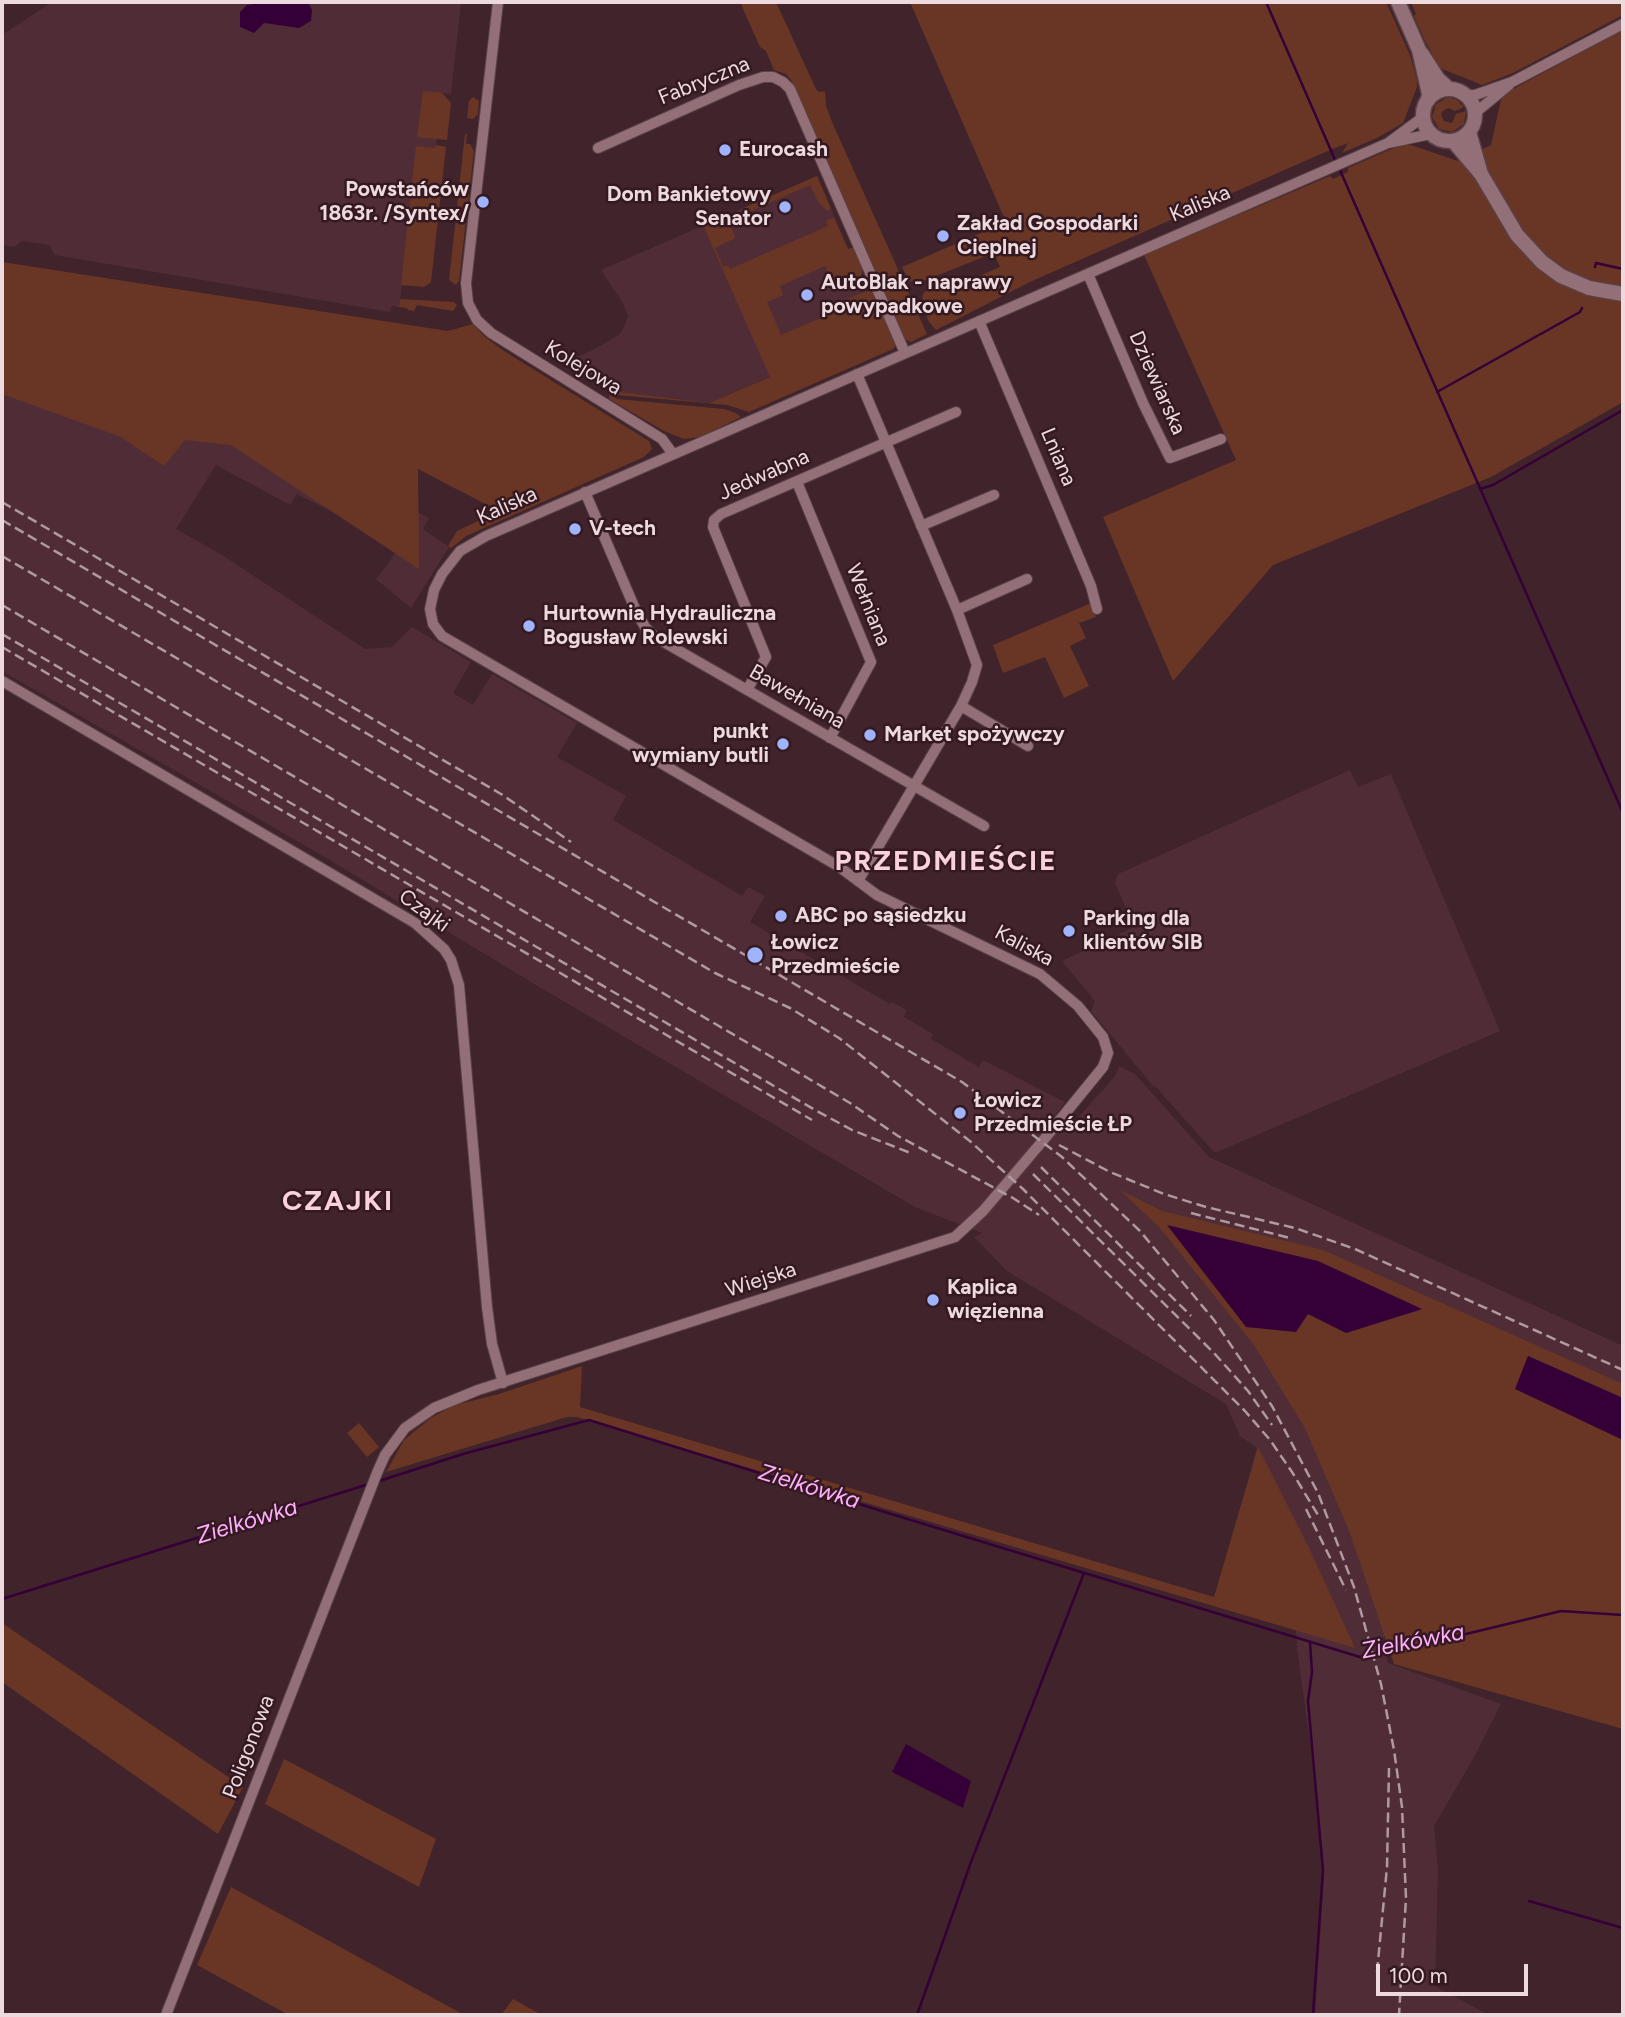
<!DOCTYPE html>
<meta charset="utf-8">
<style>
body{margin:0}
#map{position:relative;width:1625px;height:2017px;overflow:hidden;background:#40232b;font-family:Figtree,sans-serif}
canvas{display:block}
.frame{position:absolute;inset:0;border:4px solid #eddade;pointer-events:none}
.scale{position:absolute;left:1376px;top:1964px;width:152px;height:32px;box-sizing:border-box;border:4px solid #eddade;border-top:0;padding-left:9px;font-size:21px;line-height:24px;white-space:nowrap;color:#eddade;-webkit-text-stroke:5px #351921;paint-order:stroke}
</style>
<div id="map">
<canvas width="1625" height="2017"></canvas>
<div class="frame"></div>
<div class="scale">100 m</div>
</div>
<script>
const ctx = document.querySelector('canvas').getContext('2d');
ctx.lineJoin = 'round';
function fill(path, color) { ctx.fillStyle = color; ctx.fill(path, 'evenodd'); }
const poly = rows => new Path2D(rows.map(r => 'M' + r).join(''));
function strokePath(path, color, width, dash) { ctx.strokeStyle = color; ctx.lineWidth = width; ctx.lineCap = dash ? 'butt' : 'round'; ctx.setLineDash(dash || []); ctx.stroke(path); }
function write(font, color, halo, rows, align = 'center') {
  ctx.font = font + ' Figtree,sans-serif'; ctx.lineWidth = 5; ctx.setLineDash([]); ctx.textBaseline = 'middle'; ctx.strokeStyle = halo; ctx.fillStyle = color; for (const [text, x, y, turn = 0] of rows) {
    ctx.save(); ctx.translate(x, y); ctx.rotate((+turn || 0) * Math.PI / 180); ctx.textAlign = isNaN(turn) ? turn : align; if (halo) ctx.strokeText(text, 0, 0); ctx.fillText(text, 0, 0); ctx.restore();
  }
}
fill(poly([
 [52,2,461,2,451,94,442,93,420,286,402,285,399,307,392,306,390,312,55,255,49,245,22,241,14,247,2,245,2,35],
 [817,176,882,328,709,403,613,391,565,362,593,350,619,335,625,325,628,316,623,303,601,270],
 [2,281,446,395,455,489,418,468,413,510,429,518,423,529,449,547,411,608,376,579,388,564,399,546,297,494,290,505,216,465,176,529,222,555,365,649,392,647,412,627,471,662,453,693,473,705,492,674,577,723,557,757,626,796,613,820,742,896,748,887,765,896,750,922,890,1004,892,1002,907,1010,904,1017,933,1034,931,1039,979,1067,983,1060,1065,1102,1051,1121,1068,1129,1116,1075,1119,1066,1135,1074,1209,1157,1623,1346,1623,1401,1462,1329,1539,1596,1382,1638,1388,1663,1501,1704,1473,1759,1434,1826,1438,1870,1435,1986,1489,2015,1315,2015,1324,1877,1310,1741,1297,1649,1293,1567,1252,1466,1257,1448,1240,1436,1226,1404,1007,1271,974,1237,982,1233,915,1207,541,988,318,853,2,671],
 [1350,770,1358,787,1391,774,1500,1031,1217,1152,1213,1151,1156,1087,1153,1086,1091,1011,1095,1001,1062,961,1134,927,1115,883,1118,874]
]), '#502d36');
fill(poly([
 [740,2,776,2,816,89,819,92,825,91,826,106,832,122,927,334,911,342,905,339,791,80,786,74,774,70,766,51,760,47],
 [910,2,1386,2,1410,55,1417,80,1417,87,1403,123,1377,138,1342,153,1348,143,1330,150,1032,281,936,330,929,322,921,303,923,294,929,288,943,282,946,290,1000,267,994,253,918,283,909,281,902,267,1006,222],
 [1411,2,1623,2,1623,15,1513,73,1482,85,1440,68,1425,41,1414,16,1416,14],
 [1623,30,1623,402,1491,477,1273,565,1173,681,1103,517,1236,460,1144,255,1330,176,1333,179,1348,172,1348,168,1405,143,1458,161,1491,145,1502,95],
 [423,91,442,93,451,103,447,140,417,137],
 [473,97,479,101,478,114,473,119,467,118,469,101],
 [1448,97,1457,100,1464,107,1455,111,1449,108,1444,110,1441,114,1444,121,1452,123,1456,114,1466,111,1464,124,1452,132,1439,129,1432,117,1436,104],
 [465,134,467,134,466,144,470,144,474,151,459,281,456,285,449,280],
 [436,145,446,147,431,282,424,287,401,285,416,146,435,148],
 [817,176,831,209,827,211,819,203,810,185,744,214,741,209],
 [834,218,848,249,855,247,863,266,861,277,862,281,837,292,825,266,780,286,783,295,767,302,781,335,844,308,841,301,870,290,876,296,896,345,893,349,749,412,727,405,617,395,605,388,613,391,709,403,770,377,703,225,719,219,722,225,730,223,735,238,715,248,723,267,728,265,730,269,828,226,826,220],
 [2,262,448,331,473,324,485,337,504,351,649,441,652,449,644,457,466,536,451,548,448,546,457,531,499,511,418,469,419,569,231,445,185,440,164,466,121,437,2,394],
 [400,299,454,302,457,305,453,311,417,305,414,311,408,310,407,308,399,307],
 [609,395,617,399,724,409,736,413,741,417,700,437,684,439,664,431,609,399],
 [1091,603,1096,617,1079,623,1086,638,1070,646,1089,686,1064,698,1045,657,1003,673,993,645],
 [1120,1190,1162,1211,1323,1250,1623,1384,1623,1398,1528,1356,1516,1388,1623,1440,1623,1729,1394,1664,1350,1533,1305,1428,1254,1345,1160,1228],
 [1421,1310,1346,1333,1308,1314],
 [582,1366,580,1407,1214,1597,1258,1447,1309,1548,1355,1648,577,1417,567,1417,386,1472,404,1440,431,1418,455,1405,499,1394],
 [359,1423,379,1447,367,1457,347,1433],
 [2,1623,243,1787,218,1834,2,1682],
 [284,1759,436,1839,419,1887,265,1804],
 [231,1887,464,2015,289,2015,197,1965],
 [513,1999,542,2015,501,2015]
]), '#693625');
fill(poly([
 [269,2,308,2,312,10,311,21,299,28,264,23,254,33,240,27,240,12,247,5],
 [1167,1225,1318,1261,1422,1309,1346,1333,1308,1314,1296,1332,1246,1327],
 [1528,1356,1623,1398,1623,1440,1515,1389],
 [906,1744,971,1781,963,1808,892,1772]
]), '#350037');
strokePath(poly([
 [1266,2,1336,162],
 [1339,168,1623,813],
 [1595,267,1596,263,1623,269],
 [1437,392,1580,312,1582,308],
 [1480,489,1493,485,1623,410],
 [376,1482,463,1454,589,1420,888,1513,1360,1657,1400,1650,1561,1611,1623,1615],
 [2,1599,369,1484],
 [1310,1642,1312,1672,1308,1701,1323,1870,1313,2015],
 [1529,1901,1623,1928],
 [917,2015,971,1862,1084,1573]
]), '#350037', 2.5);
const street = poly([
 [498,2,466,283,468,303,477,320,491,333,662,439,673,454],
 [1465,95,1475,95,1512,82,1623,24],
 [1475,113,1509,85],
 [1388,143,1423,117],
 [598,148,739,85,763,77,773,77,783,82,790,89,905,353],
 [1088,274,1143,403,1170,458,1221,439],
 [979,321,1091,586,1097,609],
 [857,374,957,610,977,665,972,682,961,706,858,881],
 [797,482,871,662,830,738],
 [585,492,636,611,645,627,655,637,984,826],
 [921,526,994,495],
 [957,610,1027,579],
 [2,681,386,906,415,923,444,949,451,960,459,985,487,1307,492,1344,503,1383],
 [747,690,766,657,713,527,714,520,721,514,956,412],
 [961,706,1028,746],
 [166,2015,377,1473,385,1455,405,1428,434,1408,478,1390,955,1237,983,1211,1046,1137,1103,1067,1108,1053,1103,1037,1078,1006,1040,974,877,895,838,866,442,636,433,624,430,609,434,590,442,574,460,551,486,536,1388,143,1431,134]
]);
const secondary = poly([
 [1398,2,1419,50,1429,94,1428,100],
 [1422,54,1438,79,1449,89],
 '1423 115a26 26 0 1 1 52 0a26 26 0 1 1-52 0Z',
 [1469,132,1481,174],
 [1453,141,1481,174,1517,235,1542,262,1561,276,1589,288,1623,294]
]);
strokePath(street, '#594148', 12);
strokePath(secondary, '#594148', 17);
strokePath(street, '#937078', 10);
strokePath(secondary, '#937078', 14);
strokePath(poly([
 [2,502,501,794,571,842],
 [2,520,962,1082,1062,1157,1140,1231,1214,1320,1272,1406,1318,1493,1354,1587,1381,1684,1394,1750,1402,1807,1406,1898,1399,2015],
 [2,556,715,973,790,1008,839,1038,971,1142,1023,1189,1245,1411,1270,1440,1292,1472,1318,1515],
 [2,605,850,1103,898,1136,1013,1198,1039,1215],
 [2,634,815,1110,852,1130,913,1154],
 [2,647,812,1120],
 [1059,1145,1110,1172,1164,1194,1206,1207,1295,1228,1355,1249,1623,1370],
 [1041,1167,1191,1316],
 [1033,1174,1214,1353,1248,1391,1272,1425],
 [1191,1213,1290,1238],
 [1306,1509,1346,1590],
 [1377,1972,1387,1867,1389,1768]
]), '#b0999f', 2.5, [10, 5]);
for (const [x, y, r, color] of [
 [725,150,7,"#a0b3fd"],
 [483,202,7,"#a0b3fd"],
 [785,207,7,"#a0b3fd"],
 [943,236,7,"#a0b3fd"],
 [807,295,7,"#a0b3fd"],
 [575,529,7,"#a0b3fd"],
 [529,626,7,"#a0b3fd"],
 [870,735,7,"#a0b3fd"],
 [783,744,7,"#a0b3fd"],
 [781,916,7,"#a0b3fd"],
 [1069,931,7,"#a0b3fd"],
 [755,955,9,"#a0b3fd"],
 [960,1113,7,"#a0b3fd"],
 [933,1300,7,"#a0b3fd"]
]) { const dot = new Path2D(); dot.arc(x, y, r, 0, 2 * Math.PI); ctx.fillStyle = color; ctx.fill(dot); strokePath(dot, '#351921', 2.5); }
write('21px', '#eddade', '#351921', [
 ["Fabryczna",704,81,-22],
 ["Kaliska",1200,204,-23],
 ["Kolejowa",583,368,31],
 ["Dziewiarska",1157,383,66],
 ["Lniana",1058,457,67],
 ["Jedwabna",764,475,-24],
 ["Kaliska",507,506,-24],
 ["Wełniana",868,605,68],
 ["Bawełniana",797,697,30],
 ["Czajki",424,911,36],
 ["Kaliska",1024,946,28],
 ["Wiejska",761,1280,-18],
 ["Poligonowa",249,1747,-69]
]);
write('bold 21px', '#eddade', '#351921', [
 ["Eurocash",739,150],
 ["Powstańców",469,190,"right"],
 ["1863r. /Syntex/",469,214,"right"],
 ["Dom Bankietowy",771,195,"right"],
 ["Senator",771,219,"right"],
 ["Zakład Gospodarki",957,224],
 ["Cieplnej",957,248],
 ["AutoBlak - naprawy",821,283],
 ["powypadkowe",821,307],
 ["V-tech",589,529],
 ["Hurtownia Hydrauliczna",543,614],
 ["Bogusław Rolewski",543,638],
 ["punkt",769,732,"right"],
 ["wymiany butli",769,756,"right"],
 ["Market spożywczy",884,735],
 ["ABC po sąsiedzku",795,916],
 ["Parking dla",1083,919],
 ["klientów SIB",1083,943],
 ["Łowicz",771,943],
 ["Przedmieście",771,967],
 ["Łowicz",974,1101],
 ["Przedmieście ŁP",974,1125],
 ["Kaplica",947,1288],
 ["więzienna",947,1312]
], 'left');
write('italic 23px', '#ffaefe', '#351921', [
 ["Zielkówka",809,1487,17],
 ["Zielkówka",247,1522,-17],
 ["Zielkówka",1413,1642,-11]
]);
ctx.letterSpacing = '2px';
write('bold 28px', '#f9d2db', '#351921', [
 ["PRZEDMIEŚCIE",946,862],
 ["CZAJKI",338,1202]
]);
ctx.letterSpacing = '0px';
</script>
